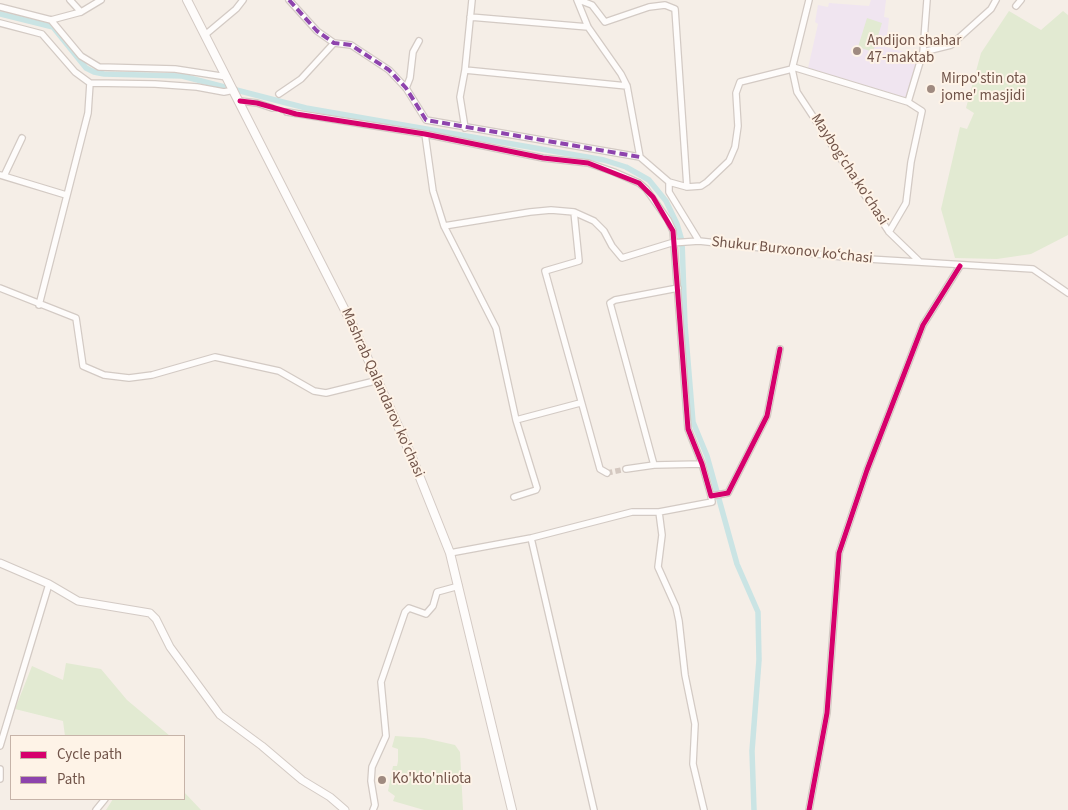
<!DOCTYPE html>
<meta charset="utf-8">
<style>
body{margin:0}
#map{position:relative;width:1068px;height:810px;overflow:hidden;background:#f5eee7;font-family:"Source Sans 3",sans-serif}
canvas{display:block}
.legend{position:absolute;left:10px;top:735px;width:175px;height:65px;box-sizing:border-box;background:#fef3e7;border:1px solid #c6b3a8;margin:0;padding:6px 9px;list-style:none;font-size:15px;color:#715449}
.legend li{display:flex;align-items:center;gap:10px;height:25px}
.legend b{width:25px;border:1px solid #c6b3a8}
</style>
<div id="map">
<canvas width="1068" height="810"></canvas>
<ul class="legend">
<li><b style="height:6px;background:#d6006c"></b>Cycle path</li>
<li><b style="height:6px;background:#8e44ad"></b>Path</li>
</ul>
</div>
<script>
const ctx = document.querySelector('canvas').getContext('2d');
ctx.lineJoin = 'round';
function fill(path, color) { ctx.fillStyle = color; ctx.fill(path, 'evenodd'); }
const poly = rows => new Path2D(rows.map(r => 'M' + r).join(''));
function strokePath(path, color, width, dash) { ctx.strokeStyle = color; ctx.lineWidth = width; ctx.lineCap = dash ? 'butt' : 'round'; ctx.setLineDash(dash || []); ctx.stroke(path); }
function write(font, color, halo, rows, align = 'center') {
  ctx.font = font + ' "Source Sans 3",sans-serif'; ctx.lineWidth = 4; ctx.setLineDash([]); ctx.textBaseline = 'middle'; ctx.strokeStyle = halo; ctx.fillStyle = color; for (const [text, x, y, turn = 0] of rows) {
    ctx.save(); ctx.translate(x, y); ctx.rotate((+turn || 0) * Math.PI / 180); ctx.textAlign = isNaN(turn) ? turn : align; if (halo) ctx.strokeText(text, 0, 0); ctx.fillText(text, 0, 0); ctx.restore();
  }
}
fill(poly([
 [871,0,886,0,884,17,889,18,886,47,919,56,907,98,808,68,818,24,815,22,818,5,828,7,829,3,869,6]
]), '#f0e5f0');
fill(poly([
 [1009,11,1041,30,1063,11,1068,15,1068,235,1031,254,997,259,955,258,941,209,960,127,967,129,974,113,966,108,981,53],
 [867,18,882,23,873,52,858,47],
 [66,663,101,669,127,700,170,736,65,736,63,721,15,709,32,666,63,680],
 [395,736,424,738,455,745,460,752,463,810,424,810,393,801,395,796,388,791,393,766,397,766,398,761,398,749,392,747],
 [184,792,201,810,106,810,113,799,184,799]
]), '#e2ead2');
strokePath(poly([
 [0,14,53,27,86,68,94,72,104,74,182,76,306,108,604,160,626,167,649,180,666,201,677,224,682,241,685,325,693,422,707,456,737,564,758,612,759,660,752,751,754,810]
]), '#cae4e4', 5.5);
strokePath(poly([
 [272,108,287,112],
 [607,473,626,469]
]), '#d4c8c0', 5.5, [5.5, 3]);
const minor = poly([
 [70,0,81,12],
 [289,0,317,31,334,43,351,45,389,70,406,88,426,120,640,157],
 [577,0,588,27,621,74,627,86,640,157],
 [579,0,592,5,605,22,649,7,665,5,675,9,687,187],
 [809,0,792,69,797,92,889,232,920,262],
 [1016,6,1021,0],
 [0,7,51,20,81,12,101,0],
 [470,17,588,27],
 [51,20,81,56,99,67,175,69,227,77],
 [0,23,42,34,75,72,90,83],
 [205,35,236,9,243,0],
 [923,52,951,45,991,9,996,0],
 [793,67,908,102,923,52,927,0],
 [465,70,627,86],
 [406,88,410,78,413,52,419,41],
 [279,94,301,79,334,43],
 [240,101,257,103,272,108],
 [287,112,425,134,543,158,588,163,614,172,639,183,646,189,668,220,673,231,688,429,702,464,711,496,728,493,767,416,780,349],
 [465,128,460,97,465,70,472,0],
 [425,134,433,191,444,226,496,328,516,420,537,488,536,490,514,497],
 [640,157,669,182,687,187,701,186,707,182,729,161,735,147,738,126,736,93,740,82,792,69],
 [0,175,66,195],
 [4,176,22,138],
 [669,182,669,192,699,241,852,258,1033,269,1068,293],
 [444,226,530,212,551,210,574,212],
 [889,232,906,203,911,162,922,111,908,102],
 [0,288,76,318,83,366,104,375,129,378,152,375,215,357,279,371,314,391,326,393,379,380],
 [39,305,88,113,90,83,155,84,197,87,224,92,234,90],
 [516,420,580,403],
 [654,465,610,303,615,300,678,288],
 [626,469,654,465,702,464],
 [607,473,600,469,545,271,579,261,574,212,594,221,604,231,612,246,622,258,671,243,699,241],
 [659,512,662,535,658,567,676,607,679,621,685,675,695,724,693,764,704,810],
 [531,538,594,810],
 [450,553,531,538,632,512,659,512,712,502,711,496],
 [0,746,49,584],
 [0,769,0,779],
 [96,810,105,799],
 [373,810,375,805,371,781,372,767,386,736,381,682,405,612,409,608,426,614,433,606,437,592,459,586],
 [809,810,827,713,839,553,867,470,923,325,960,266]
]);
const tertiary = poly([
 [0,563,49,584,78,601,150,613,156,619,170,647,220,715,262,746,302,780,330,797,345,810]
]);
const secondary = poly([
 [187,0,354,328,411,455,450,553,512,810]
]);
strokePath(minor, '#d3cac4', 8);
strokePath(tertiary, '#d3cac4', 9);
strokePath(secondary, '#d4cac4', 10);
strokePath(minor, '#fefcfb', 5.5);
strokePath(tertiary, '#fefcfb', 7);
strokePath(secondary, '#fefcfb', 8);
strokePath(poly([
 [289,0,317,31,334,43,351,45,389,70,406,88,426,120,640,157]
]), '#8e44ad', 4, [8, 4]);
strokePath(poly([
 [240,101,257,103,296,114,425,134,543,158,588,163,639,183,653,197,673,231,688,429,702,464,711,496,728,493,767,416,780,349],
 [809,810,827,713,839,553,867,470,923,325,960,266]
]), '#d6006c', 5);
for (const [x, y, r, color] of [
 [857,51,5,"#9f8a80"],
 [931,89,5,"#9f8a80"],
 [382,780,5,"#9f8a80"]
]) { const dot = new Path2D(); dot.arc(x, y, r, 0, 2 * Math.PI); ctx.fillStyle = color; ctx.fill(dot); strokePath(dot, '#fef3e7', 2); }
write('15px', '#715449', '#fef3e7', [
 ["Andijon shahar",867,42],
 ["47-maktab",867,59],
 ["Mirpo'stin ota",941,80],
 ["jome' masjidi",941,97],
 ["Ko'kto'nliota",392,780]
], 'left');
write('15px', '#715449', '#fef3e7', [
 ["Maybog'cha ko'chasi",849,170,57],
 ["Shukur Burxonov koʻchasi",792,251,6],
 ["Mashrab Qalandarov ko'chasi",382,393,66]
]);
</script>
